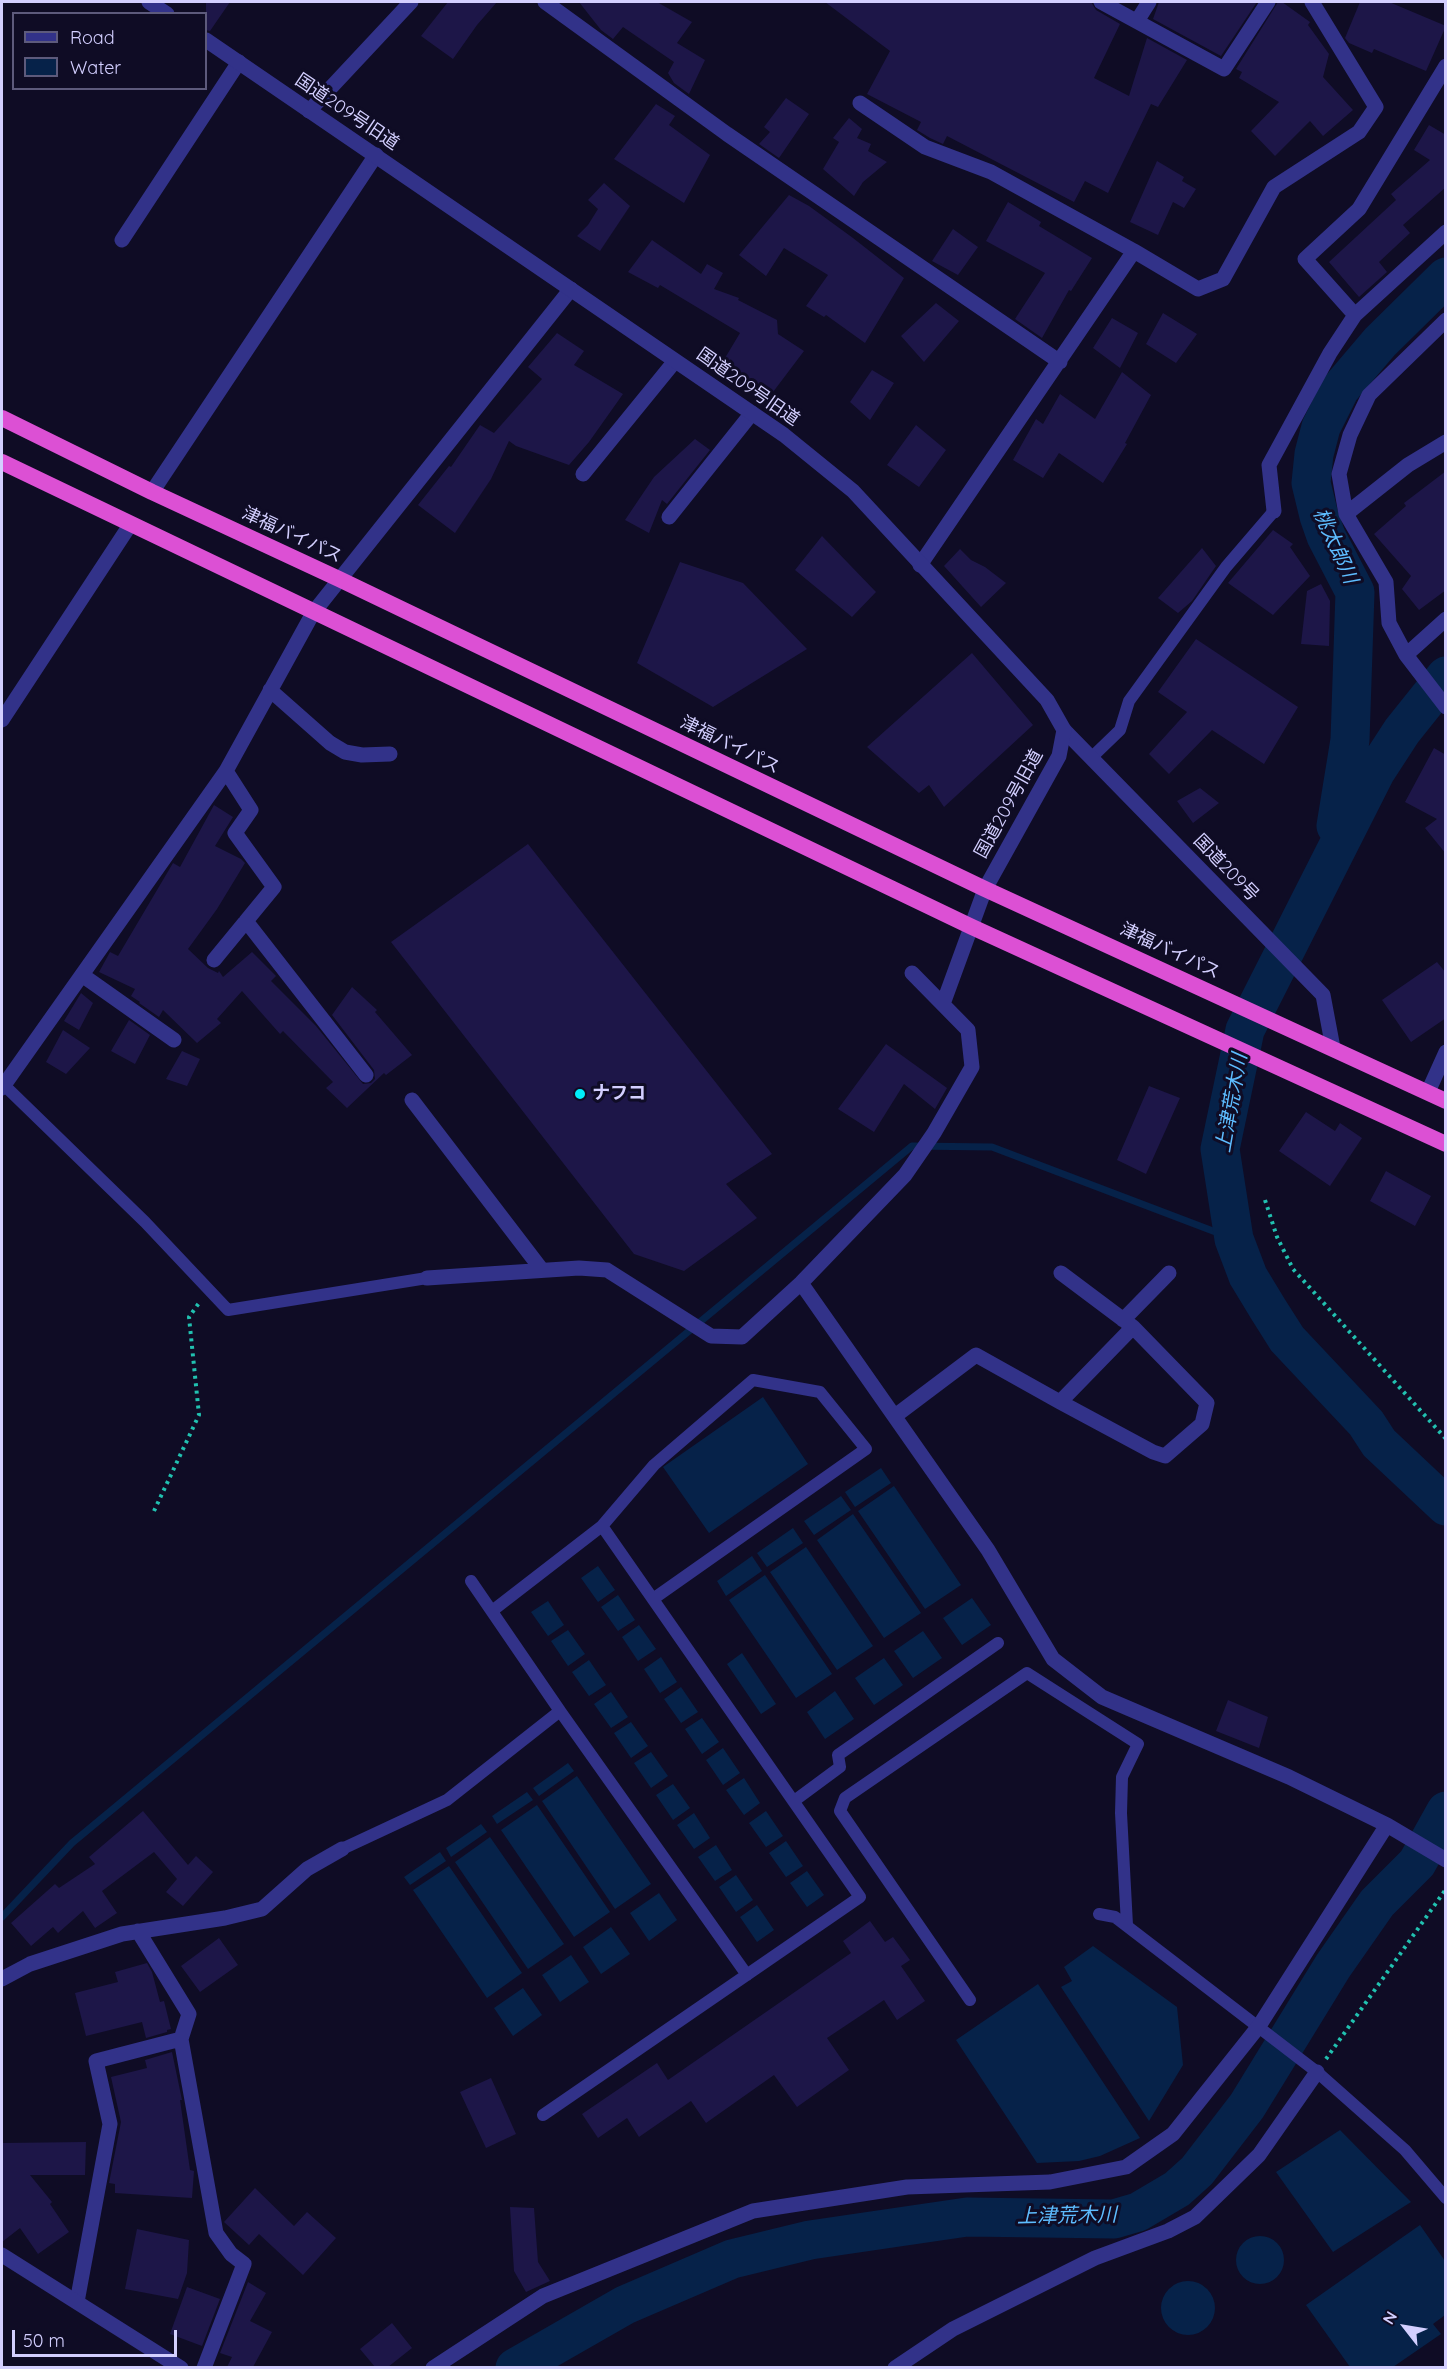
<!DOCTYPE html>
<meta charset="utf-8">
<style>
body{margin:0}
#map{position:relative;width:1447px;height:2369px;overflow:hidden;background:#0f0c25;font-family:Quicksand,sans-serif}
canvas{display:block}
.frame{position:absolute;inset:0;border:3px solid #d3cfff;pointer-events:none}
.legend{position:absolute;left:12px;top:12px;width:195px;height:78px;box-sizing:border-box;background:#0f0c25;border:2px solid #5d5a7c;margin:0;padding:8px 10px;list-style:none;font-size:18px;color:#d3cfff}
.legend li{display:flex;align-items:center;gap:12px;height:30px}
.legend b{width:30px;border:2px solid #5d5a7c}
.north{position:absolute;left:1375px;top:2297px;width:60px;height:60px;-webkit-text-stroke:4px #0f0c25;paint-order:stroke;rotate:301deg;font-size:16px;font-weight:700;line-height:24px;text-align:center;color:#d3cfff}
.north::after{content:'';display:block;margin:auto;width:21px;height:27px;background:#d3cfff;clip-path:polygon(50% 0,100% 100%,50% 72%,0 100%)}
.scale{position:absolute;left:12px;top:2330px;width:165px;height:27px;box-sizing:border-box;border:3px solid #d3cfff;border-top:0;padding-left:8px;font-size:18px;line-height:21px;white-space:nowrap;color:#d3cfff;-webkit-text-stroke:4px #0f0c25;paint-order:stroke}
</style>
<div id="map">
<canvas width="1447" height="2369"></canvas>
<div class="frame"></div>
<ul class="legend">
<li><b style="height:8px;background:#323289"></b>Road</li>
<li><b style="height:16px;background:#062249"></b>Water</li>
</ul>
<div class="north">N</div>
<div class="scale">50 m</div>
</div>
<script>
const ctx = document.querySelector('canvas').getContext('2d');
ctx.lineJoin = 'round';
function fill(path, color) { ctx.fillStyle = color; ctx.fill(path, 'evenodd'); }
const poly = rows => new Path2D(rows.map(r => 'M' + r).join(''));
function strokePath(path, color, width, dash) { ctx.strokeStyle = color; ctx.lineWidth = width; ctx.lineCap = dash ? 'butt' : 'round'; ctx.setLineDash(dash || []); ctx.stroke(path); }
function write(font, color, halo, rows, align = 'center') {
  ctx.font = font + ' Quicksand,"Noto Sans JP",sans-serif'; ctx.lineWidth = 6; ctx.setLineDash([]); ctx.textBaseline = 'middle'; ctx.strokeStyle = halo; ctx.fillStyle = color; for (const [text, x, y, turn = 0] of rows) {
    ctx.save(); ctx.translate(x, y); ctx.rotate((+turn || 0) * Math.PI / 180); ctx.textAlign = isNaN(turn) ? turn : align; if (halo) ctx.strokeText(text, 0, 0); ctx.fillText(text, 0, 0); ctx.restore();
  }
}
fill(poly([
 [763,1397,808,1464,709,1533,663,1467],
 [881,1468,891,1483,855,1507,845,1492],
 [894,1486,961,1585,925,1609,858,1511],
 [841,1496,851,1510,814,1535,804,1521],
 [853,1514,921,1613,884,1638,817,1540],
 [793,1528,803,1543,767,1567,757,1553],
 [806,1547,873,1646,837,1670,770,1572],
 [752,1556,762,1571,726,1596,717,1581],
 [598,1566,615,1590,598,1602,581,1578],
 [765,1575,832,1674,796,1698,729,1600],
 [618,1595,635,1620,618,1631,601,1607],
 [972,1598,991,1625,962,1645,943,1618],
 [548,1601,564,1625,548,1636,531,1612],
 [639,1625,656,1649,638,1661,622,1637],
 [568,1630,585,1654,568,1666,551,1641],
 [923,1631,942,1658,913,1678,894,1651],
 [742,1653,776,1704,761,1714,727,1664],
 [661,1657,677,1682,660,1693,644,1669],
 [884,1658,903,1685,874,1705,855,1678],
 [589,1660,606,1685,589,1696,572,1672],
 [681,1687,698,1712,681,1723,664,1699],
 [835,1691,854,1719,825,1739,807,1712],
 [611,1692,628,1717,611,1728,594,1704],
 [702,1718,719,1742,702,1754,685,1729],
 [631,1722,648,1746,631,1758,614,1733],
 [723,1748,740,1773,723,1785,706,1760],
 [651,1752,668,1776,651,1788,634,1763],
 [568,1763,574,1771,539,1796,533,1788],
 [577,1776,651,1884,615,1909,542,1801],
 [744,1778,760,1803,744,1815,726,1790],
 [673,1784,690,1808,673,1820,656,1795],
 [527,1792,533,1800,497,1824,492,1816],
 [537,1805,610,1912,574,1937,501,1830],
 [766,1811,783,1836,766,1847,749,1823],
 [694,1813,710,1838,694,1849,677,1825],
 [481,1824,487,1832,451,1857,446,1848],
 [490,1837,564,1944,528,1969,455,1862],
 [786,1841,803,1866,786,1877,769,1853],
 [716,1845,732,1870,715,1881,698,1857],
 [440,1852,446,1861,410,1885,404,1877],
 [449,1866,522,1973,487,1998,413,1890],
 [807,1871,824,1895,807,1907,790,1883],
 [736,1875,753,1900,736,1912,719,1887],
 [659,1893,677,1920,649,1941,630,1913],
 [757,1905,774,1930,757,1942,740,1917],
 [611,1927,630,1954,601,1974,583,1947],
 [1093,1946,1177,2007,1183,2065,1149,2121,1061,1987,1072,1981,1064,1967],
 [571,1955,589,1982,560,2002,542,1975],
 [1038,1984,1140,2138,1100,2156,1079,2161,1037,2163,956,2040],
 [523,1988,542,2015,513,2036,494,2008],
 [1340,2130,1411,2202,1333,2252,1276,2172],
 [1420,2225,1445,2261,1445,2315,1433,2324,1441,2334,1393,2367,1350,2367,1306,2305],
 '1236 2260a24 24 0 1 1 48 0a24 24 0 1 1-48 0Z',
 '1161 2308a27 27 0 1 1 54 0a27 27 0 1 1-54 0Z'
]), '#062249');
strokePath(poly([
 [2,1917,72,1843,912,1146,992,1147,1234,1239]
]), '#062249', 7);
strokePath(poly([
 [1446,676,1402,731,1376,771,1245,1030,1220,1149,1234,1239,1248,1276,1268,1309,1287,1339,1366,1423,1379,1443,1446,1506],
 [1336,826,1350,740,1355,592,1326,536,1319,516,1311,483,1314,454,1321,427,1340,389,1380,342,1446,277],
 [515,2368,625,2305,732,2259,810,2240,967,2217,1114,2219,1138,2212,1177,2189,1197,2171,1247,2106,1333,1966,1377,1903,1417,1863,1446,1811]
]), '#062249', 39);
fill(poly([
 [206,2,230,2,210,31,206,30],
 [448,2,497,2,477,25,453,59,421,36],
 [579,2,657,2,692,22,677,43,705,60,689,94,674,83,668,73,674,62,623,27,613,39,601,30],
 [825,2,1091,2,1096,10,1120,24,1094,78,1129,96,1147,38,1187,60,1158,107,1151,104,1108,193,1085,181,1074,202,947,136,943,144,930,138,917,130,921,122,867,94,890,51],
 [1159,2,1257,2,1221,56,1153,19],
 [1278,2,1282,2,1310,22,1308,25,1329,54,1323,77,1353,110,1323,136,1310,121,1275,156,1251,131,1279,102,1239,78,1242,72,1236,69],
 [1360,2,1389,2,1446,26,1426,71,1374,49,1372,53,1349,43,1345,38],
 [786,98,809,114,779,158,759,144,770,132,764,127],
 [656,104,675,116,669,125,710,155,684,203,614,159],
 [849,118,862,129,857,138,871,144,868,151,887,162,863,182,854,196,823,169,839,142,833,138],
 [1429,125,1446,135,1446,187,1403,225,1410,233,1379,262,1387,272,1359,297,1329,262,1396,200,1391,194,1430,160,1414,150],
 [1157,161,1184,177,1182,181,1196,189,1184,208,1173,202,1158,235,1130,222],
 [604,183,630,206,600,251,577,236,588,225,598,209,588,200],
 [789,195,809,206,853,238,904,278,865,343,826,315,824,317,806,306,828,275,784,248,766,276,739,255],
 [1008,202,1041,222,1039,226,1092,258,1071,291,1069,290,1042,338,1015,319,1045,273,986,241],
 [953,229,978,247,958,275,932,261],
 [652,240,701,274,707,264,723,273,714,289,739,298,738,300,777,320,778,334,804,351,767,400,745,386,749,381,722,363,740,333,660,285,658,288,628,272],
 [936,303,959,321,924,362,901,336],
 [1163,313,1197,334,1176,363,1146,344],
 [1112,318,1138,333,1120,368,1093,348],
 [557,333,584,351,574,365,623,394,589,442,569,465,516,446,509,441,491,479,455,533,418,505,449,466,451,467,480,425,494,433,542,379,528,367],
 [872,370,894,383,870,420,850,402],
 [1122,372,1151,395,1125,443,1127,444,1103,483,1059,453,1043,478,1013,460,1036,419,1043,424,1060,394,1095,419],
 [916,425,946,450,919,487,887,465],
 [695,439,710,450,667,504,662,500,649,533,625,520,654,477],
 [1446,471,1446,590,1419,610,1402,589,1411,576,1374,534,1406,506,1404,503],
 [1273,530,1293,544,1290,547,1310,576,1273,615,1228,583],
 [822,536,876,592,852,617,795,570],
 [1202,548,1216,566,1192,601,1178,613,1158,598],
 [960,549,971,560,985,567,1006,583,981,607,944,566],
 [680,562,743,583,807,649,713,707,637,663],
 [1321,584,1330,601,1329,646,1301,644,1307,591],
 [1196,639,1298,707,1264,764,1212,730,1169,774,1149,754,1187,712,1158,692],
 [972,653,1033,725,944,807,929,785,919,793,867,747],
 [1434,748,1446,755,1446,854,1425,828,1437,819,1405,802],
 [1200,788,1219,803,1193,823,1177,801],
 [214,805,233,817,215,846,241,859,245,863,217,909,188,949,208,968,218,973,219,971,223,977,252,952,276,976,271,981,316,1026,363,1084,371,1083,375,1079,374,1070,332,1015,352,987,377,1010,375,1012,412,1055,386,1075,384,1073,347,1108,326,1088,333,1082,283,1031,280,1034,242,991,217,1019,221,1023,197,1043,163,1010,159,1017,139,1003,140,1002,131,996,135,989,99,972,110,952,118,956,173,863,180,867],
 [528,844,772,1154,726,1184,757,1218,684,1271,634,1254,391,942],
 [1437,962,1446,973,1446,1018,1411,1042,1382,1000],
 [81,993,93,1003,79,1030,64,1021],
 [129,1020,150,1035,135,1064,111,1051],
 [63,1030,90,1048,66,1074,46,1062],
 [886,1044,947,1088,935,1109,904,1084,874,1132,838,1109],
 [182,1051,200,1059,187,1086,166,1079],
 [1149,1086,1180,1098,1146,1174,1117,1160],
 [1306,1112,1335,1131,1340,1123,1362,1138,1330,1186,1279,1151],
 [1386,1171,1431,1196,1415,1226,1370,1201],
 [1228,1700,1268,1717,1259,1748,1216,1731],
 [143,1811,188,1865,196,1856,213,1872,183,1906,166,1892,177,1879,154,1852,102,1891,117,1913,95,1928,83,1911,58,1933,53,1927,31,1946,11,1923,55,1884,59,1888,95,1864,89,1857],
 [870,1921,885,1942,893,1937,910,1960,901,1966,925,2001,897,2020,884,2000,827,2038,849,2070,797,2107,774,2075,706,2123,691,2101,639,2137,627,2118,598,2138,582,2114,657,2063,668,2080,851,1953,843,1941],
 [219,1938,238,1965,200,1992,181,1966],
 [147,1963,152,1972,160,2002,164,2001,171,2029,167,2030,167,2032,146,2038,142,2022,86,2036,75,1993,118,1982,115,1972],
 [172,2052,182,2100,180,2100,190,2170,194,2171,192,2198,115,2193,115,2184,109,2183,121,2122,111,2077,147,2068,145,2060],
 [491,2078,516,2134,486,2148,460,2092],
 [86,2142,85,2175,30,2175,52,2202,50,2204,69,2232,38,2254,20,2228,2,2242,3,2143],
 [255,2188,294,2226,307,2212,336,2238,303,2275,259,2234,249,2245,224,2222],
 [510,2207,534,2208,538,2262,550,2281,526,2292,514,2271],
 [137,2229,189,2240,187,2273,178,2299,125,2289],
 [248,2282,266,2293,250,2321,272,2332,253,2367,227,2367,232,2357,220,2353],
 [187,2287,220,2299,202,2346,170,2334],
 [392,2323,412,2348,388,2367,375,2367,360,2349]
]), '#1d1648');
strokePath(poly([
 [1265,1200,1277,1237,1293,1269,1446,1439],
 [154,1511,199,1415,189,1317,199,1303],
 [1326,2059,1446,1889]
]), '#21c1b0', 4, [3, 4.5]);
strokePath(poly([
 [1091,758,1120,730,1129,701,1226,567,1274,511],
 [4,1085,145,1222,228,1310,427,1278],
 [471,1581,560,1711],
 [492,1611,602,1526,654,1465,753,1380,820,1392,866,1449,653,1599],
 [794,1801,840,1767,838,1755,998,1643],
 [342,1849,447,1800,560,1711,747,1975],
 [1099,1914,1115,1917,1317,2072,1405,2150,1446,2198],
 [970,2000,840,1811,845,1798,1027,1673,1138,1744,1122,1777,1121,1813,1127,1925],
 [543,2115,860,1897,602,1526]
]), '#323289', 12);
strokePath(poly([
 [545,2,727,134,1060,362],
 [1101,2,1224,69,1268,2],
 [1137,21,1149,2],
 [860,103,925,147,991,172,1134,251],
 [309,111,411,2],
 [122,240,239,62],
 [1355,315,1305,259,1359,209,1446,66],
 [1446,320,1369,395,1350,435,1339,474,1346,514,1386,582,1389,623,1406,655,1446,619],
 [583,474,675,361],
 [152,492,376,155],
 [1274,511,1269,465,1330,353,1355,315,1446,232],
 [1346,514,1408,465,1446,442],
 [669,517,752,413],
 [920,565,1134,251,1198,289,1223,279,1274,187,1359,132,1376,107,1312,2],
 [1406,655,1446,707],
 [270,690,330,743,345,752,362,755,390,754],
 [2,720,130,525],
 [1064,730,1323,995,1333,1048],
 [246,921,366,1075],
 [214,960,274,887,235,833,251,810,226,771],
 [82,975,174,1040],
 [943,1004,985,889],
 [2,1088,226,771,313,613,571,289],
 [1428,1092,1446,1052],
 [412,1100,542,1270],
 [1061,1273,1133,1327],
 [427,1278,579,1268,607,1270,711,1336,742,1337,801,1283,905,1175,934,1133,972,1067,968,1030,912,973],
 [1123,1320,1169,1273],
 [895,1416,976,1355,1060,1402,1153,1452,1165,1456,1202,1424,1207,1403,1133,1327,1060,1402],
 [1387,1825,1446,1860],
 [138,1931,189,2014,181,2039,216,2233,231,2254,244,2264,204,2368],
 [2,1979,30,1964,122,1934,225,1918,262,1909,307,1869,342,1849],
 [77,2302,110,2124,96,2061,181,2039],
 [433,2368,543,2296,753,2211,907,2187,1050,2182,1126,2167,1173,2134,1259,2026,1387,1825,1289,1777,1102,1697,1053,1659,988,1550,801,1283],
 [895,2368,953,2329,1095,2258,1168,2231,1195,2217,1259,2155,1317,2072]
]), '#323289', 15);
strokePath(poly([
 [149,2,167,14],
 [206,40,784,435,853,491,1047,700,1064,730,1059,756,985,889],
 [2,2255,181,2368]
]), '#323289', 15);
strokePath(poly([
 [2,418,152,492,339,579,985,889,1446,1101],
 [2,462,972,927,1446,1144]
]), '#dc50d4', 16);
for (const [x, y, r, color] of [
 [580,1094,6,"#00edfa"]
]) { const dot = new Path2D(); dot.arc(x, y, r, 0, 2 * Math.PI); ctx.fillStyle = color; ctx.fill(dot); strokePath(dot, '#0f0c25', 2); }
write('18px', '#d3cfff', '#0f0c25', [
 ["国道209号旧道",347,112,34],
 ["国道209号旧道",748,387,35],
 ["津福バイパス",292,535,25],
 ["津福バイパス",730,745,26],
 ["国道209号旧道",1009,804,-61],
 ["国道209号",1226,868,46],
 ["津福バイパス",1170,951,25]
]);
write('bold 18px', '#d3cfff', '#0f0c25', [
 ["ナフコ",592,1094]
], 'left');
write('italic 20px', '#5dbcff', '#0f0c25', [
 ["桃太郎川",1335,546,66],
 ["上津荒木川",1232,1103,-80],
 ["上津荒木川",1067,2216,-1]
]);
</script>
